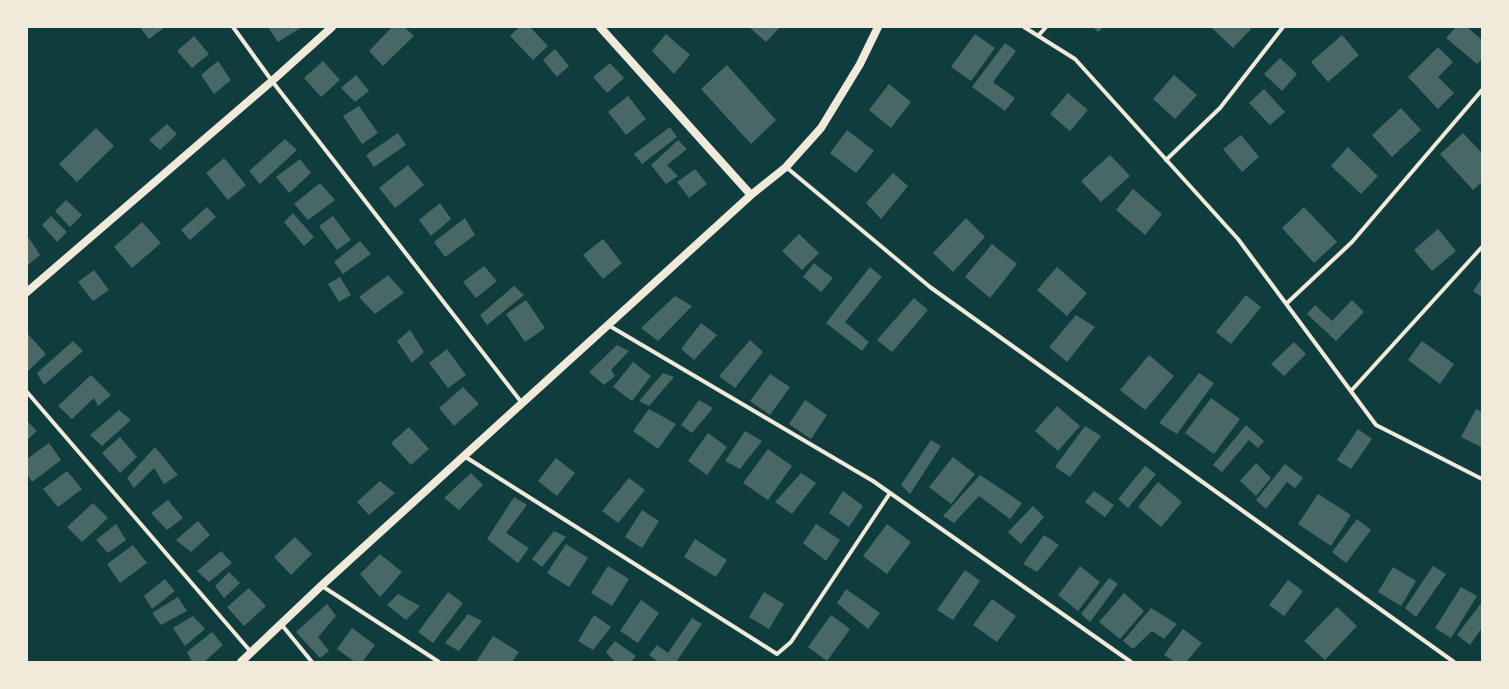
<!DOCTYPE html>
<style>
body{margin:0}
#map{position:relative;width:1509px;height:689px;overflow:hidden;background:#0f3d3e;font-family:"Roboto Condensed",sans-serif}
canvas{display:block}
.frame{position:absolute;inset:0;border:28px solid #f1e9da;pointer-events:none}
</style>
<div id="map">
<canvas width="1509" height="689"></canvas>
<div class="frame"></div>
</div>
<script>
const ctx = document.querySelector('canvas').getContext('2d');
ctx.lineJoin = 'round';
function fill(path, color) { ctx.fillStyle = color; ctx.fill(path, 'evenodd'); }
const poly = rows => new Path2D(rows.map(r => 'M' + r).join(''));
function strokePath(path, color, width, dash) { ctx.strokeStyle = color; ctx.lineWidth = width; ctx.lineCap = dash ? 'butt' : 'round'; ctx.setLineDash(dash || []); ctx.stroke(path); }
fill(poly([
 [140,27,165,27,149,39],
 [268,27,302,27,278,42],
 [392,27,404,27,414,36,383,66,369,51],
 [519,27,530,27,548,46,533,60,510,36],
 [749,27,780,27,766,42],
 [1093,27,1104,27,1098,32],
 [1211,27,1249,27,1251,29,1233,48],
 [1456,27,1467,27,1482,40,1482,59,1477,64,1446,38],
 [666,34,690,55,674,74,652,51],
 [975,34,995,48,971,81,951,67],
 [1342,35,1359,55,1328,82,1311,62],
 [194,36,209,54,192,68,177,51],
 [1005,43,1016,51,993,82,1015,98,1005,111,972,87],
 [1438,47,1453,62,1438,77,1454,93,1438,109,1408,77],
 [555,49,569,66,557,77,543,60],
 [1280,58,1297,74,1282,91,1264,74],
 [218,61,231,80,214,94,201,75],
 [323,61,340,80,321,97,304,78],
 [610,63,624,78,607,93,593,77],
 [727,65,776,120,751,144,701,89],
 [356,75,369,91,355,102,341,88],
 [1174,75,1197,95,1175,119,1153,99],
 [889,84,911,102,891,128,869,110],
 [1264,89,1285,112,1270,125,1249,103],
 [1068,93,1088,110,1070,131,1050,114],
 [628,96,646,119,626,135,608,112],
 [359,106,378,133,362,144,343,116],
 [1401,108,1421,130,1392,157,1372,135],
 [167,124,177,134,160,150,149,140],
 [670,127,677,137,642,164,634,154],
 [96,128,114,146,77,182,59,164],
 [847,130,874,151,856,173,830,153],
 [398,133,406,145,374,167,366,155],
 [1463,133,1482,153,1482,182,1473,190,1440,154],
 [1241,135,1259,157,1242,172,1223,149],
 [285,139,297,150,260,184,249,171],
 [678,140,687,149,667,165,678,176,666,184,651,165],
 [1348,147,1378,176,1361,194,1331,166],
 [1110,155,1130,176,1101,202,1081,181],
 [224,158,246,185,228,200,206,173],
 [300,159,311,173,289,193,276,177],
 [408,165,424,185,395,208,379,188],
 [695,169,707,184,689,198,677,182],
 [893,173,908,186,881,219,866,203],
 [320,183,335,200,308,220,294,204],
 [1133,189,1162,214,1145,235,1116,210],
 [66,200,82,215,70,227,55,211],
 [440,203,451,219,431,236,419,220],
 [207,207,216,217,190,240,181,230],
 [1304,207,1337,242,1314,263,1282,228],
 [293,213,314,237,304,246,284,222],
 [51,216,67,232,57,242,42,225],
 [333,216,351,240,337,250,319,226],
 [465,218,475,235,445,257,434,242],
 [966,218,985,237,953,272,933,253],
 [142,222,161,243,132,268,114,247],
 [1438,229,1456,251,1432,271,1414,250],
 [799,234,819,253,802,270,782,251],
 [29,238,40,255,28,265,27,240],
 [603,239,622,263,603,279,583,255],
 [360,241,371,254,343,274,334,262],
 [992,244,1017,264,990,298,965,277],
 [814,263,833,278,821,292,803,277],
 [484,266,497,281,476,298,463,282],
 [870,267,882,277,845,322,869,342,862,351,826,323],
 [1057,267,1087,293,1067,316,1037,290],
 [94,270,109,290,93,301,78,282],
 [388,275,404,293,375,314,359,297],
 [340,277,351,295,339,302,328,284],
 [1482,278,1482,297,1473,291],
 [514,286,524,295,487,325,480,315],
 [1246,295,1261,307,1231,344,1216,332],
 [675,296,692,306,658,341,641,328],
 [914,298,928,310,892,352,877,340],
 [526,300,545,328,525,342,506,314],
 [1352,300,1364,312,1336,341,1307,314,1315,305,1332,321],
 [1076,315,1095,327,1067,362,1049,347],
 [701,323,717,335,694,360,681,349],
 [410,330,424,352,412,363,397,341],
 [27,333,46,354,27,372],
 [750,340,763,352,735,388,719,376],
 [73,341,83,351,44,385,37,373],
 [1422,341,1454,364,1440,384,1408,360],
 [1294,342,1306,354,1284,376,1271,364],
 [617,345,629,351,611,370,615,376,604,385,589,372],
 [447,349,466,375,448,388,429,363],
 [1149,355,1174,376,1145,410,1120,390],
 [633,362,651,376,632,401,613,387],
 [663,373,674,377,649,406,639,401],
 [1199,373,1214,383,1177,434,1159,423],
 [770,374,790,387,770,415,750,401],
 [91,375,111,395,98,406,94,398,72,419,58,406],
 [463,387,479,404,454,426,439,408],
 [1211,398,1240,419,1214,454,1185,433],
 [699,400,713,408,692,433,681,425],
 [805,400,827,415,811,439,789,424],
 [1057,406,1080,426,1058,451,1035,431],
 [649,409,676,424,658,449,633,431],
 [1476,409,1482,412,1481,447,1461,437],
 [119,410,131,420,102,446,90,435],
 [27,421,37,431,27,440],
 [1246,425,1264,441,1258,448,1249,440,1222,472,1213,465],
 [1085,426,1101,436,1070,477,1055,467],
 [409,427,429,449,411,465,391,443],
 [1358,429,1372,439,1351,469,1337,460],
 [745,431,762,441,740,469,725,461],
 [708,433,727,447,707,475,688,461],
 [120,437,137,457,120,473,102,453],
 [931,440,941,446,910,494,901,485],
 [49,443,61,460,32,482,27,474,27,459],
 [155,447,178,475,164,484,154,468,134,488,127,478],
 [768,449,792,466,768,500,743,483],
 [953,457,975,474,951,504,929,487],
 [556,458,575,473,557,496,538,481],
 [1256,463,1271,478,1256,496,1240,481],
 [1285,464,1303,478,1295,488,1287,482,1266,509,1256,500],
 [1145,466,1156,474,1128,508,1118,499],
 [67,471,82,489,58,507,43,489],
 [471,473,483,485,459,510,444,498],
 [801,473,816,483,792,514,775,502],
 [980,475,1022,503,1010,519,979,496,954,523,943,516],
 [629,478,645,490,618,523,602,511],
 [380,481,395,493,369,515,357,502],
 [1158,482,1182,502,1161,527,1138,507],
 [843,491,863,506,849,527,829,513],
 [1094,491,1114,505,1105,517,1085,502],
 [1318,494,1351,515,1331,546,1298,524],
 [514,497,527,505,506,533,529,548,518,563,487,539],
 [168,500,183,518,167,530,151,513],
 [93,503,108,518,82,542,67,527],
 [1033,506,1044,517,1021,544,1008,532],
 [642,510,659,521,642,548,625,537],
 [1357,519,1371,530,1346,563,1332,552],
 [198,521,210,535,191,552,176,540],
 [116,524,126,540,108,553,96,540],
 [816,524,840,540,826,561,803,543],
 [887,524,911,542,887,574,863,556],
 [554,531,566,537,542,567,532,559],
 [1044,535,1059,545,1037,572,1023,564],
 [295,537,312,554,291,575,274,557],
 [695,539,727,560,716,577,684,557],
 [566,544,588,558,569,587,547,573],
 [133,545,147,563,120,583,107,564],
 [221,551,232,563,209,582,197,571],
 [380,554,402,572,380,597,360,574],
 [608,566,629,579,612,606,591,593],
 [1080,566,1100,582,1078,611,1058,595],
 [1433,566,1446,574,1416,617,1405,608],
 [1393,567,1416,581,1401,606,1378,592],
 [965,570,980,581,953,620,937,610],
 [229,572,240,583,224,598,215,586],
 [1109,578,1118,584,1090,622,1081,614],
 [165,579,175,591,152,609,144,596],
 [1288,580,1303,591,1284,616,1269,605],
 [1461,587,1477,596,1451,638,1435,628],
 [249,588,266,606,244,626,227,607],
 [846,589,880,613,868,629,837,603],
 [448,592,463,603,433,643,418,632],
 [764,592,784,604,769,629,749,617],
 [1124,593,1144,611,1120,639,1099,622],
 [398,594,420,606,406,620,387,605],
 [178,597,187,611,161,625,152,613],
 [992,599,1016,616,997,642,973,625],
 [641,600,659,613,638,643,620,631],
 [1482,602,1482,628,1470,645,1457,635],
 [327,604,336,616,318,637,329,651,320,658,296,632],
 [1337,607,1357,626,1325,660,1304,641],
 [1151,608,1177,624,1164,639,1152,631,1133,649,1123,641],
 [468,614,482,621,459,651,445,643],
 [594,615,611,627,593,650,578,641],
 [831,615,850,629,827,661,808,647],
 [193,616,205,629,185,646,173,628],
 [692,618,702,624,676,662,658,662,649,655,657,645,668,653],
 [352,628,375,645,362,662,355,662,337,649],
 [1183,629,1202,643,1186,662,1175,662,1164,655],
 [212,632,223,645,204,662,192,662,187,652],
 [493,636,519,652,512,662,476,662],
 [615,641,636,656,631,662,615,662,606,652]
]), '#486865');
strokePath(poly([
 [233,27,272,81,522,403],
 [1024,27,1075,59,1238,239,1376,425,1482,479],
 [1038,36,1046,27],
 [1166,160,1220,108,1283,27],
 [786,167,930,287,1454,662],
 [1286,304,1352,242,1482,90],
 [608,325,873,481,1131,662],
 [1351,391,1482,247],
 [27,392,251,652],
 [464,456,777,654,791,642,890,493],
 [322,586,439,662],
 [281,624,312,662]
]), '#f1e9da', 4);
strokePath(poly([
 [600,27,751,195],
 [27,292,272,81,332,27],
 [241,662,321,586,608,325,751,195,786,167,821,128,860,64,878,27]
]), '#f1e9da', 8);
</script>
